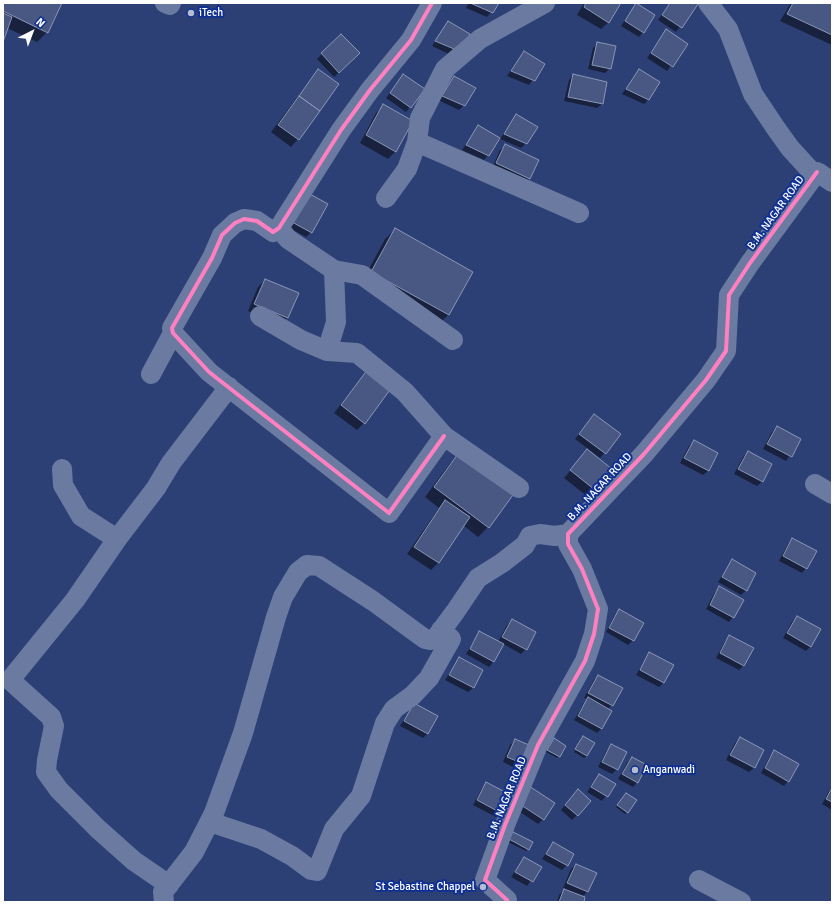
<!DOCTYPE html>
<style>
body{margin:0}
#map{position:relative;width:835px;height:905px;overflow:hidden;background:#2d4075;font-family:Signika,sans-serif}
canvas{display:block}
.frame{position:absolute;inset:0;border:4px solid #fff;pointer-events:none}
.north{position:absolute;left:12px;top:12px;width:40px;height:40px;-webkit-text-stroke:3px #103192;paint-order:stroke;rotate:42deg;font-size:11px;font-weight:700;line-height:16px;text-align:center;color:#fff}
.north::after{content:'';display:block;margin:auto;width:14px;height:18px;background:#fff;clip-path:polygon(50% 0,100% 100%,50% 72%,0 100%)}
</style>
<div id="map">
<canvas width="835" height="905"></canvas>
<div class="frame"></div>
<div class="north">N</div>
</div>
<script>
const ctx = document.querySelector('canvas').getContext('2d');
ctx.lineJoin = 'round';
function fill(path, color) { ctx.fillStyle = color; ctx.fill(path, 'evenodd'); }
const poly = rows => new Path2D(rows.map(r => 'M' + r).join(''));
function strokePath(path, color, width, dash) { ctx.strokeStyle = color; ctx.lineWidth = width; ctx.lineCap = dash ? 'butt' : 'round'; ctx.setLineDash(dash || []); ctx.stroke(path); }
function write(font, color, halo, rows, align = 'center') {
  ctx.font = font + ' Signika,sans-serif'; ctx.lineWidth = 4; ctx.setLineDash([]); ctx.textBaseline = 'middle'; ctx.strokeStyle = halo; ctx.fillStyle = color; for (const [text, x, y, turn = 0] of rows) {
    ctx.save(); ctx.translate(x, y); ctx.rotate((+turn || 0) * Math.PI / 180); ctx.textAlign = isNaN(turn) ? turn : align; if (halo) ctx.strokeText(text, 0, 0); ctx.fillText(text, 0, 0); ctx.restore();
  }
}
fill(poly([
 [3,3,61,3,47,32,37,42,7,28,3,39],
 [469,3,498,3,487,17,466,8],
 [584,3,620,3,609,22,601,29,577,15],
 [670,3,697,4,676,32,658,20],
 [791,3,832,3,832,45,780,21],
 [636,4,643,32,639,37,621,26],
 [448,23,468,34,453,56,432,46],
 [666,31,686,44,667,71,647,58],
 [341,35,358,53,334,77,317,59],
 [598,43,610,68,605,73,588,69,593,48],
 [524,52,544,64,529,85,507,76],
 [318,70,337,84,298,139,291,147,271,132],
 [639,71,649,99,644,104,622,94],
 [404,75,410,107,406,112,386,98],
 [573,75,602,104,597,108,564,101,569,80],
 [455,77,464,105,459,110,438,100],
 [383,106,396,151,388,159,360,143,376,113],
 [517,115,526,143,521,148,500,139],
 [479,126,488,155,484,160,462,150],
 [505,146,530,178,525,183,492,168,500,150],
 [303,199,311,232,306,237,288,227],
 [395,230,472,272,448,315,438,325,362,282,385,239],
 [265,280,288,317,280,325,248,311,258,287],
 [368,370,364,423,357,430,334,413],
 [594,415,620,434,600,458,575,439],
 [777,427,800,440,786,461,763,449,772,432],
 [694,442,717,454,708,471,703,475,680,463,689,446],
 [587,451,599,493,592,500,564,478],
 [748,452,771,465,762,482,757,486,734,474,743,457],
 [458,455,512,495,488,527,478,537,463,525,438,563,431,570,407,554,439,508,425,497,449,465],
 [792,539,806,568,802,573,779,561,788,544],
 [732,561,746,590,741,595,718,582],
 [720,588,733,617,729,622,706,609,715,592],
 [619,611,633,640,628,645,606,632,615,615],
 [797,617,811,646,806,651,783,638,792,622],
 [512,620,526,649,521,654,503,644,493,662,489,667,466,654,480,632,498,642,507,625],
 [730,636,744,665,739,670,716,658,725,641],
 [650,653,664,682,659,687,636,675],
 [459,658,482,670,473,688,468,692,445,680],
 [598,676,612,705,608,709,602,728,597,733,574,720,587,699,584,698,594,680],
 [414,704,428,733,423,738,400,726],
 [740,738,763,751,754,768,749,772,726,760,735,743],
 [515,740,527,746,520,763,515,768,503,762,510,745],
 [554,740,565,746,557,758,546,752],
 [581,740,587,756,584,758,574,752],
 [611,746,617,769,612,774,598,767,607,750],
 [774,752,788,781,784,786,761,773,770,756],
 [632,758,637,782,633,787,618,779,627,763],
 [599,775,614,785,602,801,587,792],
 [487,783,500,812,496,817,473,805,482,788],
 [832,786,832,810,822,804],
 [525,792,543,819,538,824,514,808],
 [626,794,627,812,625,814,616,807],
 [573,795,590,801,572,820,561,810],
 [511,835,528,849,526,851,508,842],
 [553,843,567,865,562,870,542,859],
 [524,858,540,868,527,886,511,877],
 [576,865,595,874,587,892,582,897,583,902,557,902,559,895,566,889,563,888,571,869]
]), '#0007');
const building = poly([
 [3,3,62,3,48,33,3,11,3,3],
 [470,3,499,3,493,13,470,3],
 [586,3,621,3,609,23,584,7,586,3],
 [636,3,655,15,644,33,625,21,636,3],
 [670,3,697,3,698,4,682,28,662,15,670,3],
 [793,3,832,3,832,35,787,14,793,3],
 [3,13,12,17,3,42,3,13],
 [448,21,470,34,459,51,435,41,448,21],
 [666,29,688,44,673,67,651,53,666,29],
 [341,34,360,53,339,73,321,53,341,34],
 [597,42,616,46,611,69,592,65,597,42],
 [524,51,545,64,535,81,511,71,524,51],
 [318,69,339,84,320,111,299,96,318,69],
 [639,69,660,82,649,100,626,89,639,69],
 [403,74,425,89,411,108,390,93,403,74],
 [573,74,607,82,603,104,568,97,573,74],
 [454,76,476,88,465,106,442,96,454,76],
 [299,96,320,111,299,140,278,125,299,96],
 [383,104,413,121,396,152,366,135,383,104],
 [516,114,538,127,527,144,504,134,516,114],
 [478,125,500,138,489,156,466,145,478,125],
 [505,144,539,160,530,179,496,163,505,144],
 [308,193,328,204,312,233,292,222,308,193],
 [395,228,473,272,449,315,371,272,395,228],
 [265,279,299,293,288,318,254,304,265,279],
 [368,369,392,387,365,424,341,405,368,369],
 [594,414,621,434,606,454,579,434,594,414],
 [777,426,801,439,792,457,767,444,777,426],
 [694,440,718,453,709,471,684,458,694,440],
 [587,449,617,473,600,494,570,470,587,449],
 [748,451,772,464,763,482,738,469,748,451],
 [458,454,513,495,489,528,434,487,458,454],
 [445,500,470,517,439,563,414,547,445,500],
 [792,538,817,551,807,569,783,556,792,538],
 [732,559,756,573,747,591,722,577,732,559],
 [719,586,744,600,734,618,710,605,719,586],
 [619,609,644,623,634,641,609,628,619,609],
 [797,616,821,629,811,647,787,633,797,616],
 [512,619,536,632,527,650,502,637,512,619],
 [479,631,504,644,494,662,470,649,479,631],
 [729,635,754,648,744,666,720,653,729,635],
 [649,652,674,665,664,683,640,670,649,652],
 [459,657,483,670,474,688,449,675,459,657],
 [598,675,623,688,613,706,588,693,598,675],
 [588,697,612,711,602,729,578,716,588,697],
 [414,703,438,716,428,734,404,721,414,703],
 [583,736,595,743,587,756,575,749,583,736],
 [740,737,764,750,755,768,730,755,740,737],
 [554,738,566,746,560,757,547,750,554,738],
 [515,739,529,745,521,763,507,757,515,739],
 [611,744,627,752,618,770,602,762,611,744],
 [774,750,799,764,789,782,765,768,774,750],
 [632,757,647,765,638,783,622,774,632,757],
 [599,774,616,784,608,797,591,787,599,774],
 [486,782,511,795,501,813,477,800,486,782],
 [529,786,555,803,544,820,518,803,529,786],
 [832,788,832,802,826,799,832,788],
 [578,789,591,801,578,816,565,805,578,789],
 [626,793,637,800,628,813,617,805,626,793],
 [513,832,533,842,529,850,509,839,513,832],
 [553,842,574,854,568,866,546,854,553,842],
 [524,857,542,867,533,882,515,872,524,857],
 [576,864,597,873,588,892,567,883,576,864],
 [564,889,585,897,584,902,559,902,564,889]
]);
fill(building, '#495883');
strokePath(building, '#8a96b6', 1);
strokePath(poly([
 [165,3,170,5,171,3],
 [432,3,411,40,370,90,341,130,279,228,273,232,257,221,244,219,235,223,222,235,212,258,172,328,173,333,209,372,389,513,444,436],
 [708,3,728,29,753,94,775,127,790,148,811,171,819,173,832,182],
 [417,142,579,213],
 [386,198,407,169,417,142,420,118,445,69,480,39,545,3],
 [279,228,288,239,334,270,336,322,327,351],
 [334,270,362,275,453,340],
 [260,316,301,340,327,351,357,353,405,392,444,436,519,488],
 [151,374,173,333],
 [62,469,63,485,81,516,117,539],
 [815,484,832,494],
 [210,822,261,839,292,856,311,870,317,871,334,829,361,796,385,723,394,709,413,695,429,678,451,639,441,630],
 [699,880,741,902],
 [169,885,134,861,98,829,59,790,46,772,47,760,54,726,51,717,10,680,75,600,117,539,156,488,171,463,229,387],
 [164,902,163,892,194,852,214,813,243,733,276,617,283,597,298,572,307,565,319,566,373,601,425,639,430,640,435,639,455,612,478,578,502,563,525,545,530,536,540,534,555,536,568,534],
 [506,902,507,900,485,880,505,825,538,745,585,661,594,634,598,609,582,569,568,544,568,534,644,454,706,380,726,351,729,295,750,263,817,172]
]), '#6a7aa0', 20);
strokePath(poly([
 [432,3,411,40,370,90,341,130,279,228,273,232,257,221,244,219,235,223,222,235,212,258,172,328,173,333,209,372,389,513,444,436],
 [506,902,507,900,485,880,505,825,538,745,585,661,594,634,598,609,582,569,568,544,568,534,644,454,706,380,726,351,729,295,750,263,817,172]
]), '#ff80c0', 4);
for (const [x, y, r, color] of [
 [191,13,4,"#b6bccf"],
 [635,770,4,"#b6bccf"],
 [483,887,4,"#b6bccf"]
]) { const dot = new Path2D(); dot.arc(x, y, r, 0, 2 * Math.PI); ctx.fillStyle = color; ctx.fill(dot); strokePath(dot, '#103192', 1.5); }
write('11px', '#fff', '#103192', [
 ["iTech",199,13],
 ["Anganwadi",643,770],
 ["St Sebastine Chappel",475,887,"right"]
], 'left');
write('11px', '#fff', '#103192', [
 ["B.M. NAGAR ROAD",776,213,-54],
 ["B.M. NAGAR ROAD",600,487,-47],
 ["B.M. NAGAR ROAD",507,798,-68]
]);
</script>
